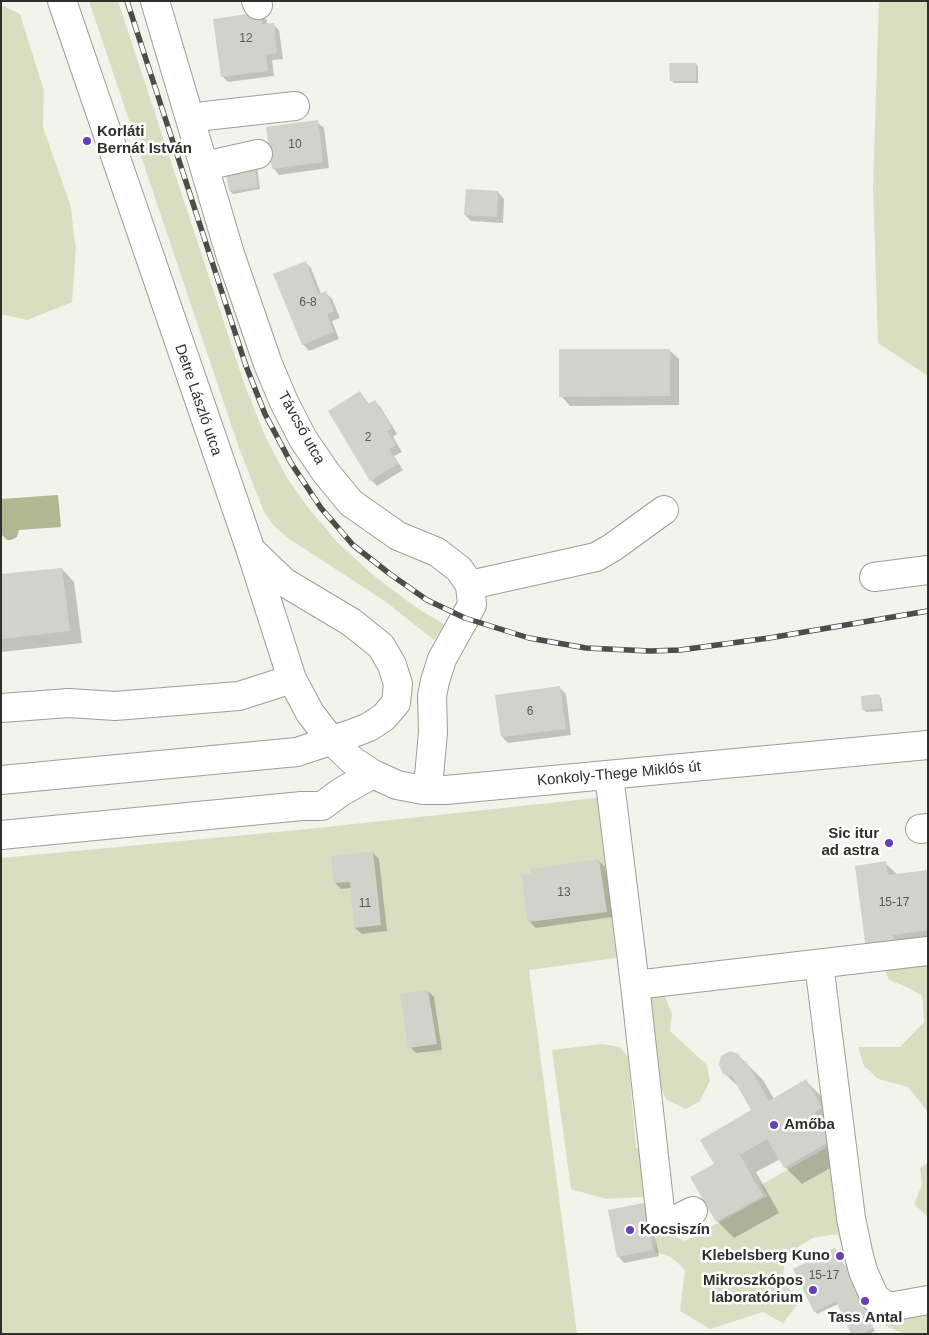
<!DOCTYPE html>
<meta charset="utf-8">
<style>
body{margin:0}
#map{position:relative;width:929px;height:1335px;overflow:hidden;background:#f2f3eb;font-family:Arial,sans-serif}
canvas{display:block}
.frame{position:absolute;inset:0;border:2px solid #2f2f2c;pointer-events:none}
</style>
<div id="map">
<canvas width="929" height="1335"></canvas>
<div class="frame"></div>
</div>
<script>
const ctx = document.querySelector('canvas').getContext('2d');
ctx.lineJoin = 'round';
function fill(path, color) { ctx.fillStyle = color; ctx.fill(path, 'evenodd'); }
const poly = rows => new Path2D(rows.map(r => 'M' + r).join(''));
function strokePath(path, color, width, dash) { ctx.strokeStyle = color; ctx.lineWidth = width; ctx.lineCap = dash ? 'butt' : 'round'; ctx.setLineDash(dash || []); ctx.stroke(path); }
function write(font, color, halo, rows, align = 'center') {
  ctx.font = font + ' Arial,sans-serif'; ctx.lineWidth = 5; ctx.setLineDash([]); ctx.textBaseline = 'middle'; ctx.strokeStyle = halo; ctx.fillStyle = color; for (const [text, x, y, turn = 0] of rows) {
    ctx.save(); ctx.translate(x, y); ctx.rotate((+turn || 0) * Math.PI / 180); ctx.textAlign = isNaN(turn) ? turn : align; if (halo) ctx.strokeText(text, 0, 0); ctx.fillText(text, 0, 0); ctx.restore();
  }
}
fill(poly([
 [89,1,118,1,244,383,265,436,287,478,307,506,337,542,373,575,417,608,445,625,434,640,386,602,288,538,274,526,264,512,239,448],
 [879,1,928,1,928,376,878,343,873,186],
 [1,5,20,14,44,91,43,127,71,207,74,238,76,246,72,302,27,320,1,314],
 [605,797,624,957,529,970,577,1334,1,1334,1,858,298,830],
 [928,956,928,1112,908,1087,878,1079,864,1066,858,1047,900,1047,924,1022,922,996,909,988,889,980,884,969],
 [655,972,672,1014,670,1031,707,1065,710,1081,700,1101,686,1109,667,1100,631,1033],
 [603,1044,620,1047,628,1057,636,1148,666,1150,652,1206,642,1197,606,1199,571,1189,552,1050],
 [848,1135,856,1224,887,1292,913,1295,928,1292,928,1334,904,1334,886,1326,876,1315,837,1234,813,1238,785,1255,783,1282,800,1301,783,1323,763,1312,710,1329,680,1311,685,1270,671,1257,655,1252,657,1229,685,1241,767,1196,761,1185],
 [928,1163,928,1217,914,1204,922,1185,920,1168]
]), '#dadec1');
fill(poly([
 [58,495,61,527,19,530,17,537,11,540,7,540,2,535,1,499]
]), '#b2b691');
fill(poly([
 [260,14,267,20,267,25,273,24,279,30,283,59,272,60,274,76,228,82,222,76],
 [696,64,698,67,698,83,674,83,671,80],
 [317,122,324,128,329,168,279,175,273,168],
 [257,166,260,189,233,194,230,191,227,168],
 [498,192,504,199,503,223,471,221,465,215],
 [305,262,311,268,321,294,325,292,332,299,340,318,332,321,339,339,309,351,303,344],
 [669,350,679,359,679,405,570,406,561,396],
 [360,393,370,405,375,401,381,408,397,434,393,437,402,452,394,456,403,470,377,486,371,480],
 [62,569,74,582,82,643,1,652,1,575],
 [560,688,566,694,571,735,508,743,502,737],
 [879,695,881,698,883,711,866,712,864,710],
 [373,853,379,859,387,931,362,934,355,928,352,888,341,889,335,883],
 [599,861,605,867,613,917,536,928,529,921],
 [885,863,898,875,928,872,928,949,884,966],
 [428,991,434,997,442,1050,416,1053,410,1047],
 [738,1055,763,1080,774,1099,806,1081,823,1098,848,1158,802,1184,785,1167,780,1159,756,1172,779,1213,734,1238,717,1221,715,1164,753,1111,741,1089,724,1073],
 [643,1204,650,1210,659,1256,624,1263,618,1256],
 [835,1250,857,1286,854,1288,860,1299,864,1301,872,1318,869,1319,875,1331,869,1334,853,1334,838,1304,817,1314,815,1311]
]), '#0003');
fill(poly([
 [261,12,262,24,274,23,277,53,266,55,268,71,221,77,213,19],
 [669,63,696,63,696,81,670,81],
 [318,120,323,162,272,169,266,127],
 [254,162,258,187,229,191,225,167],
 [466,189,498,191,497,217,464,215],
 [306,261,318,294,326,291,334,311,327,314,334,332,302,345,273,274],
 [559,349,670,349,670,396,559,397],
 [360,391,368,404,375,400,392,428,387,431,396,445,389,449,398,464,370,481,328,411],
 [62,568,70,631,1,639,1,574],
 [560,686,566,729,501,737,495,695],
 [879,694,881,708,862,710,861,696],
 [373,851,381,925,354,928,350,882,334,883,331,856],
 [599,859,607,912,528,922,521,875,531,874,530,869],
 [886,861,888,875,928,870,928,930,893,935,895,946,866,949,855,866],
 [428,990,437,1044,408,1048,400,994],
 [730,1051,739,1054,743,1062,746,1061,769,1101,806,1079,822,1108,815,1112,832,1140,784,1168,767,1139,740,1155,763,1196,716,1222,690,1177,714,1164,700,1140,751,1110,732,1076,723,1074,719,1065,721,1056],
 [644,1203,653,1250,617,1257,608,1210],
 [835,1248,844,1266,847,1265,855,1283,852,1285,859,1298,862,1296,871,1315,868,1316,873,1328,861,1334,851,1334,836,1301,814,1312,793,1269]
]), '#d1d2ca');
const minor = poly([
 [62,1,250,548,292,679,310,713,331,740,353,761,373,774,397,785,423,790,446,790,928,745],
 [155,1,230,254,268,364,284,402,303,439,327,474,351,503,398,536,437,552,459,569,470,585,472,605,442,659,435,681,432,696,433,732,429,776,423,790],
 [256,1,258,5],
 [190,119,205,116,295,106],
 [205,166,258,154],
 [874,577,928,570],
 [470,585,596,557,613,547,664,510],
 [1,708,69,703,115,706,239,696,292,679],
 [609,775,635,985,661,1219,673,1221,693,1211],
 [1,780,297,752,351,734,369,727,384,717,396,703,398,684,392,665,381,646,351,622,284,582,252,551],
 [920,829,928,828],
 [1,835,302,806,322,806,341,792,373,774],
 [819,964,851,1218,858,1252,863,1271,875,1298,889,1307,928,1300],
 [635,985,928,951]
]);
strokePath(minor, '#9d9e96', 30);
strokePath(minor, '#fff', 28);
const rail = poly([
 [127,1,246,366,265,414,291,463,321,508,353,545,390,574,427,600,465,618,529,638,586,648,650,651,680,650,769,638,928,611]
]);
strokePath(rail, '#4c4c48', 5.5);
strokePath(rail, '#fff', 4, [11]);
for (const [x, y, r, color] of [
 [87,141,5,"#6640b9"],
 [889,843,5,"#6640b9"],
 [774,1125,5,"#6640b9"],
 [630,1230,5,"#6640b9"],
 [840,1256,5,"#6640b9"],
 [813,1290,5,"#6640b9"],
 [865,1301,5,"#6640b9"]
]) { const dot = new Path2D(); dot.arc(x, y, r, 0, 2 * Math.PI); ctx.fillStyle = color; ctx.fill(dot); strokePath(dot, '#fff', 2); }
write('12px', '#585854', null, [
 ["12",246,39],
 ["10",295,145],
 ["6-8",308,303],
 ["2",368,438],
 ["6",530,712],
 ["13",564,893],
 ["15-17",894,903],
 ["11",365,904],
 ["15-17",824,1276]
]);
write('bold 15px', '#2f2f2c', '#fff', [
 ["Korláti",97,132],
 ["Bernát István",97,149],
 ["Sic itur",879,834,"right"],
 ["ad astra",879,851,"right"],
 ["Amőba",784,1125],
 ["Kocsiszín",640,1230],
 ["Klebelsberg Kuno",830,1256,"right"],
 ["Mikroszkópos",803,1281,"right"],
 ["laboratórium",803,1298,"right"],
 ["Tass Antal",865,1318,"center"]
], 'left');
write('15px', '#2f2f2c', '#fff', [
 ["Detre László utca",198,400,71],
 ["Távcső utca",301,428,61],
 ["Konkoly-Thege Miklós út",619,774,-5]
]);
</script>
